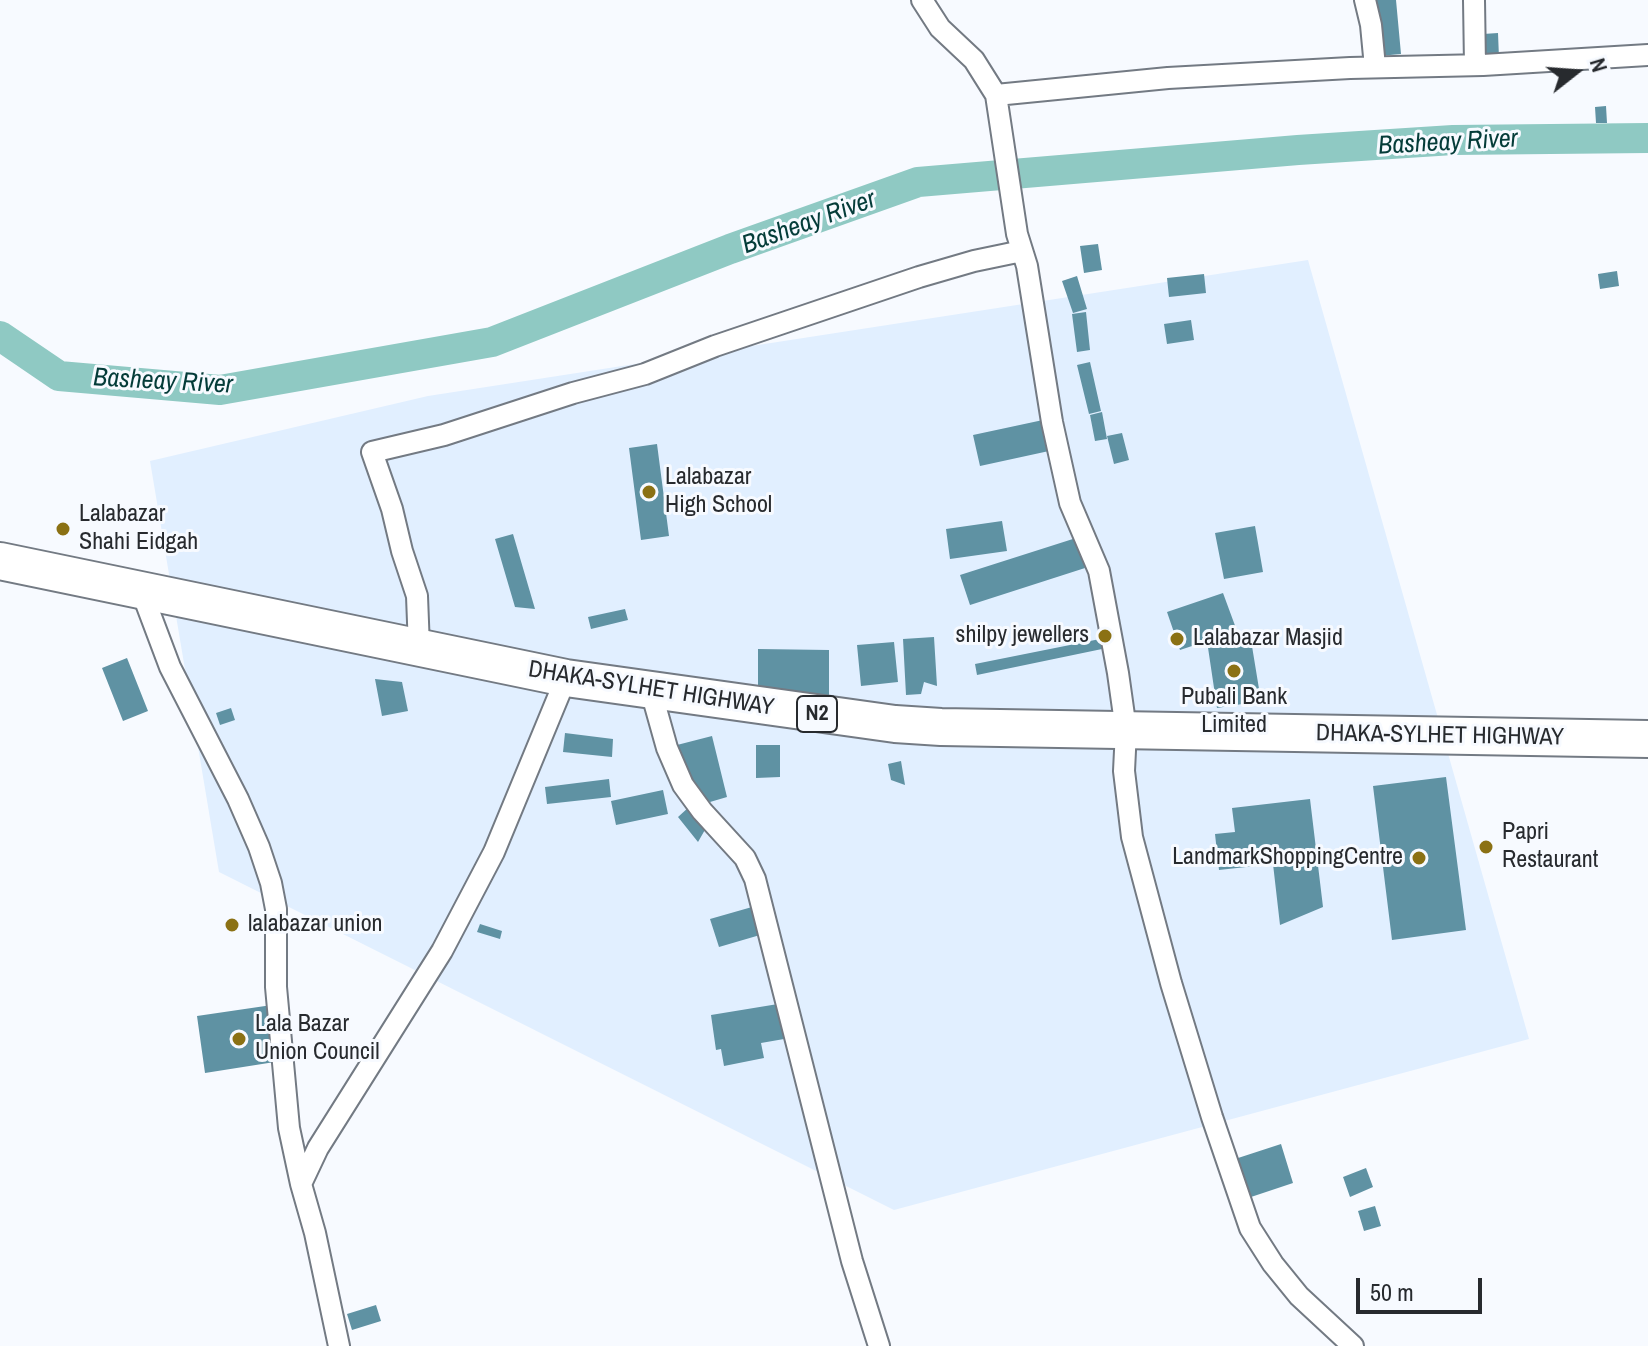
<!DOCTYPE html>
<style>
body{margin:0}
#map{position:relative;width:1648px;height:1346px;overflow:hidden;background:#f7faff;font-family:"Archivo Narrow",sans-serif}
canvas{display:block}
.north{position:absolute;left:1536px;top:32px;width:80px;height:80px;-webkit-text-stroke:6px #f7faff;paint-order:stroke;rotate:73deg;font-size:22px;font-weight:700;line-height:32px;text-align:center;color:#272a2e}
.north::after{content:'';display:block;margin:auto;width:28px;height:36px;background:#272a2e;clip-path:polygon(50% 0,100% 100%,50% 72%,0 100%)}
.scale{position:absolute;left:1356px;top:1278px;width:126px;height:36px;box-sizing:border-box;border:4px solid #272a2e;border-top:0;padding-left:10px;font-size:24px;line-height:28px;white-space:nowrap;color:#272a2e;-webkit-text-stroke:6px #f7faff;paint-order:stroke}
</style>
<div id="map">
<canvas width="1648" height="1346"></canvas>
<div class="north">N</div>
<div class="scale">50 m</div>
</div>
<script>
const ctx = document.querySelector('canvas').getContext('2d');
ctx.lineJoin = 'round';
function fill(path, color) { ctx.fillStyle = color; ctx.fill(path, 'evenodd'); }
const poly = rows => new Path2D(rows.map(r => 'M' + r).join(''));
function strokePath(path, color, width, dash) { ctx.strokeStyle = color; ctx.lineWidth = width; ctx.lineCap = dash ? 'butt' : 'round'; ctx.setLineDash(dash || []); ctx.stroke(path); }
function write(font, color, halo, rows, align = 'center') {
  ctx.font = font + ' "Archivo Narrow",sans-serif'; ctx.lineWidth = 6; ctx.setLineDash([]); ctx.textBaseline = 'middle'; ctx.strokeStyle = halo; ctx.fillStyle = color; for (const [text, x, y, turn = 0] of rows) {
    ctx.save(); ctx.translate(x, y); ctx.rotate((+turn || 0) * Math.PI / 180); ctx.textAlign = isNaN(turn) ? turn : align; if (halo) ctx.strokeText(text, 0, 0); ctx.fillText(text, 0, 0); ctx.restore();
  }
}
fill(poly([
 [1308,260,1529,1039,894,1210,219,872,150,461,428,396]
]), '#e1efff');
strokePath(poly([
 [0,336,59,376,220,390,492,342,730,249,918,182,1298,150,1453,140,1648,138]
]), '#8fc9c3', 30);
fill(poly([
 [1374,0,1396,0,1401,54,1379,56],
 [1498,33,1499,58,1484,58,1483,34],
 [1606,106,1607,123,1596,123,1595,107],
 [1098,244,1102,270,1084,273,1080,246],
 [1617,271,1619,286,1600,289,1598,274],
 [1204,274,1206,293,1169,297,1167,278],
 [1077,276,1087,309,1073,313,1062,281],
 [1086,312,1090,350,1077,352,1072,314],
 [1191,320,1194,340,1167,344,1164,324],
 [1090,362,1101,411,1089,414,1077,365],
 [1102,412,1107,439,1095,441,1090,415],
 [1043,420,1049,451,980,466,973,435],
 [1122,433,1129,460,1114,464,1107,436],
 [657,444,669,536,641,540,629,448],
 [1002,521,1007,551,950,559,946,529],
 [1255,526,1263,572,1224,579,1215,533],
 [513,534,535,609,515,607,495,539],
 [1076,538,1085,568,970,605,960,575],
 [1223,593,1237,631,1211,640,1250,634,1261,701,1217,708,1207,641,1180,650,1167,612],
 [625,609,628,620,591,629,588,617],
 [934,637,937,686,924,682,921,694,906,695,903,639],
 [1100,639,1102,649,977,675,975,664],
 [894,642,898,682,861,686,857,645],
 [758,649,829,650,829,695,758,695],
 [127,658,148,711,123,721,102,668],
 [375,679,402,682,408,711,382,716],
 [231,708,235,720,220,725,216,713],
 [565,733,613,739,612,757,563,752],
 [712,736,727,797,710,802,685,778,677,745],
 [756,745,780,745,780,777,756,778],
 [901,761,905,785,891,780,888,764],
 [1446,777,1466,930,1392,940,1373,786],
 [609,779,611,797,547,804,545,787],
 [663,790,668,814,616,825,611,801],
 [1310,799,1323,907,1280,925,1273,864,1219,870,1215,834,1235,832,1232,808],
 [689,807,706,828,698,842,678,817],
 [752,907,760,935,719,947,710,919],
 [480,924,502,931,500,939,477,932],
 [778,1004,784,1039,761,1043,764,1058,724,1066,721,1049,716,1050,711,1015],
 [272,1005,281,1061,205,1073,197,1016],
 [1281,1144,1293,1183,1248,1198,1235,1159],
 [1366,1168,1373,1187,1350,1197,1343,1177],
 [1375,1206,1381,1226,1364,1231,1358,1211],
 [376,1305,381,1321,352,1330,347,1314]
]), '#5f92a3');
const street = poly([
 [922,0,940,28,974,60,996,95,1017,234,1027,266,1052,422,1070,503,1099,571,1118,673,1126,730,1124,771,1132,837,1171,983,1212,1117,1250,1228,1273,1264,1299,1296,1353,1346],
 [1365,0,1371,25,1375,67],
 [1474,0,1475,65],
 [996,95,1168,78,1350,68,1483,65,1648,55],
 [141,590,170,667,238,799,259,847,271,883,276,909,276,987,289,1128,301,1184],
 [419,648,417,596,402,551,392,509,372,452,444,435,573,393,645,374,715,346,919,277,974,261,1022,251],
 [651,691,667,748,683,785,702,811,745,858,755,879,852,1261,879,1346],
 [339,1346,315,1233,301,1184,318,1148,442,951,494,852,566,678]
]);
const highway = poly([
 [0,561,566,678,895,724,941,727,1648,739]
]);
strokePath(street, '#737a83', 24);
strokePath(highway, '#737a83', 40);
strokePath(street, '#fff', 20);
strokePath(highway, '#fff', 36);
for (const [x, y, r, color] of [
 [649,492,8,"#8b7114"],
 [63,529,8,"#8b7114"],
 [1105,636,8,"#8b7114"],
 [1177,639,8,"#8b7114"],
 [1234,671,8,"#8b7114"],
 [1486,847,8,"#8b7114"],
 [1419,858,8,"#8b7114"],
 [232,925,8,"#8b7114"],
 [239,1039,8,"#8b7114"]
]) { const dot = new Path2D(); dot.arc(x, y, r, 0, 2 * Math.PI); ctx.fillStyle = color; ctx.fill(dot); strokePath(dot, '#f7faff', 3); }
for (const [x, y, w] of [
 [817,714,40]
]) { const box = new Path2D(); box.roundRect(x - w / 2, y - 18, w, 36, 6); ctx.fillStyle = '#f7faff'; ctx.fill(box); strokePath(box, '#272a2e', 2); }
write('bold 22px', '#272a2e', null, [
 ["N2",817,714]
]);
write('24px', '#272a2e', '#f7faff', [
 ["Lalabazar",665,478],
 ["High School",665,506],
 ["Lalabazar",79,515],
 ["Shahi Eidgah",79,543],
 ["shilpy jewellers",1089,636,"right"],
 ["Lalabazar Masjid",1193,639],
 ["Pubali Bank",1234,698,"center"],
 ["Limited",1234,726,"center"],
 ["Papri",1502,833],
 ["Restaurant",1502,861],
 ["LandmarkShoppingCentre",1403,858,"right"],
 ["lalabazar union",248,925],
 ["Lala Bazar",255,1025],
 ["Union Council",255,1053]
], 'left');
write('24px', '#272a2e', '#f7faff', [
 ["DHAKA-SYLHET HIGHWAY",651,689,9],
 ["DHAKA-SYLHET HIGHWAY",1440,736,1]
]);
write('italic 26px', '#043c39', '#f7faff', [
 ["Basheay River",1448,143,-3],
 ["Basheay River",809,223,-20],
 ["Basheay River",163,382,3]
]);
</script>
